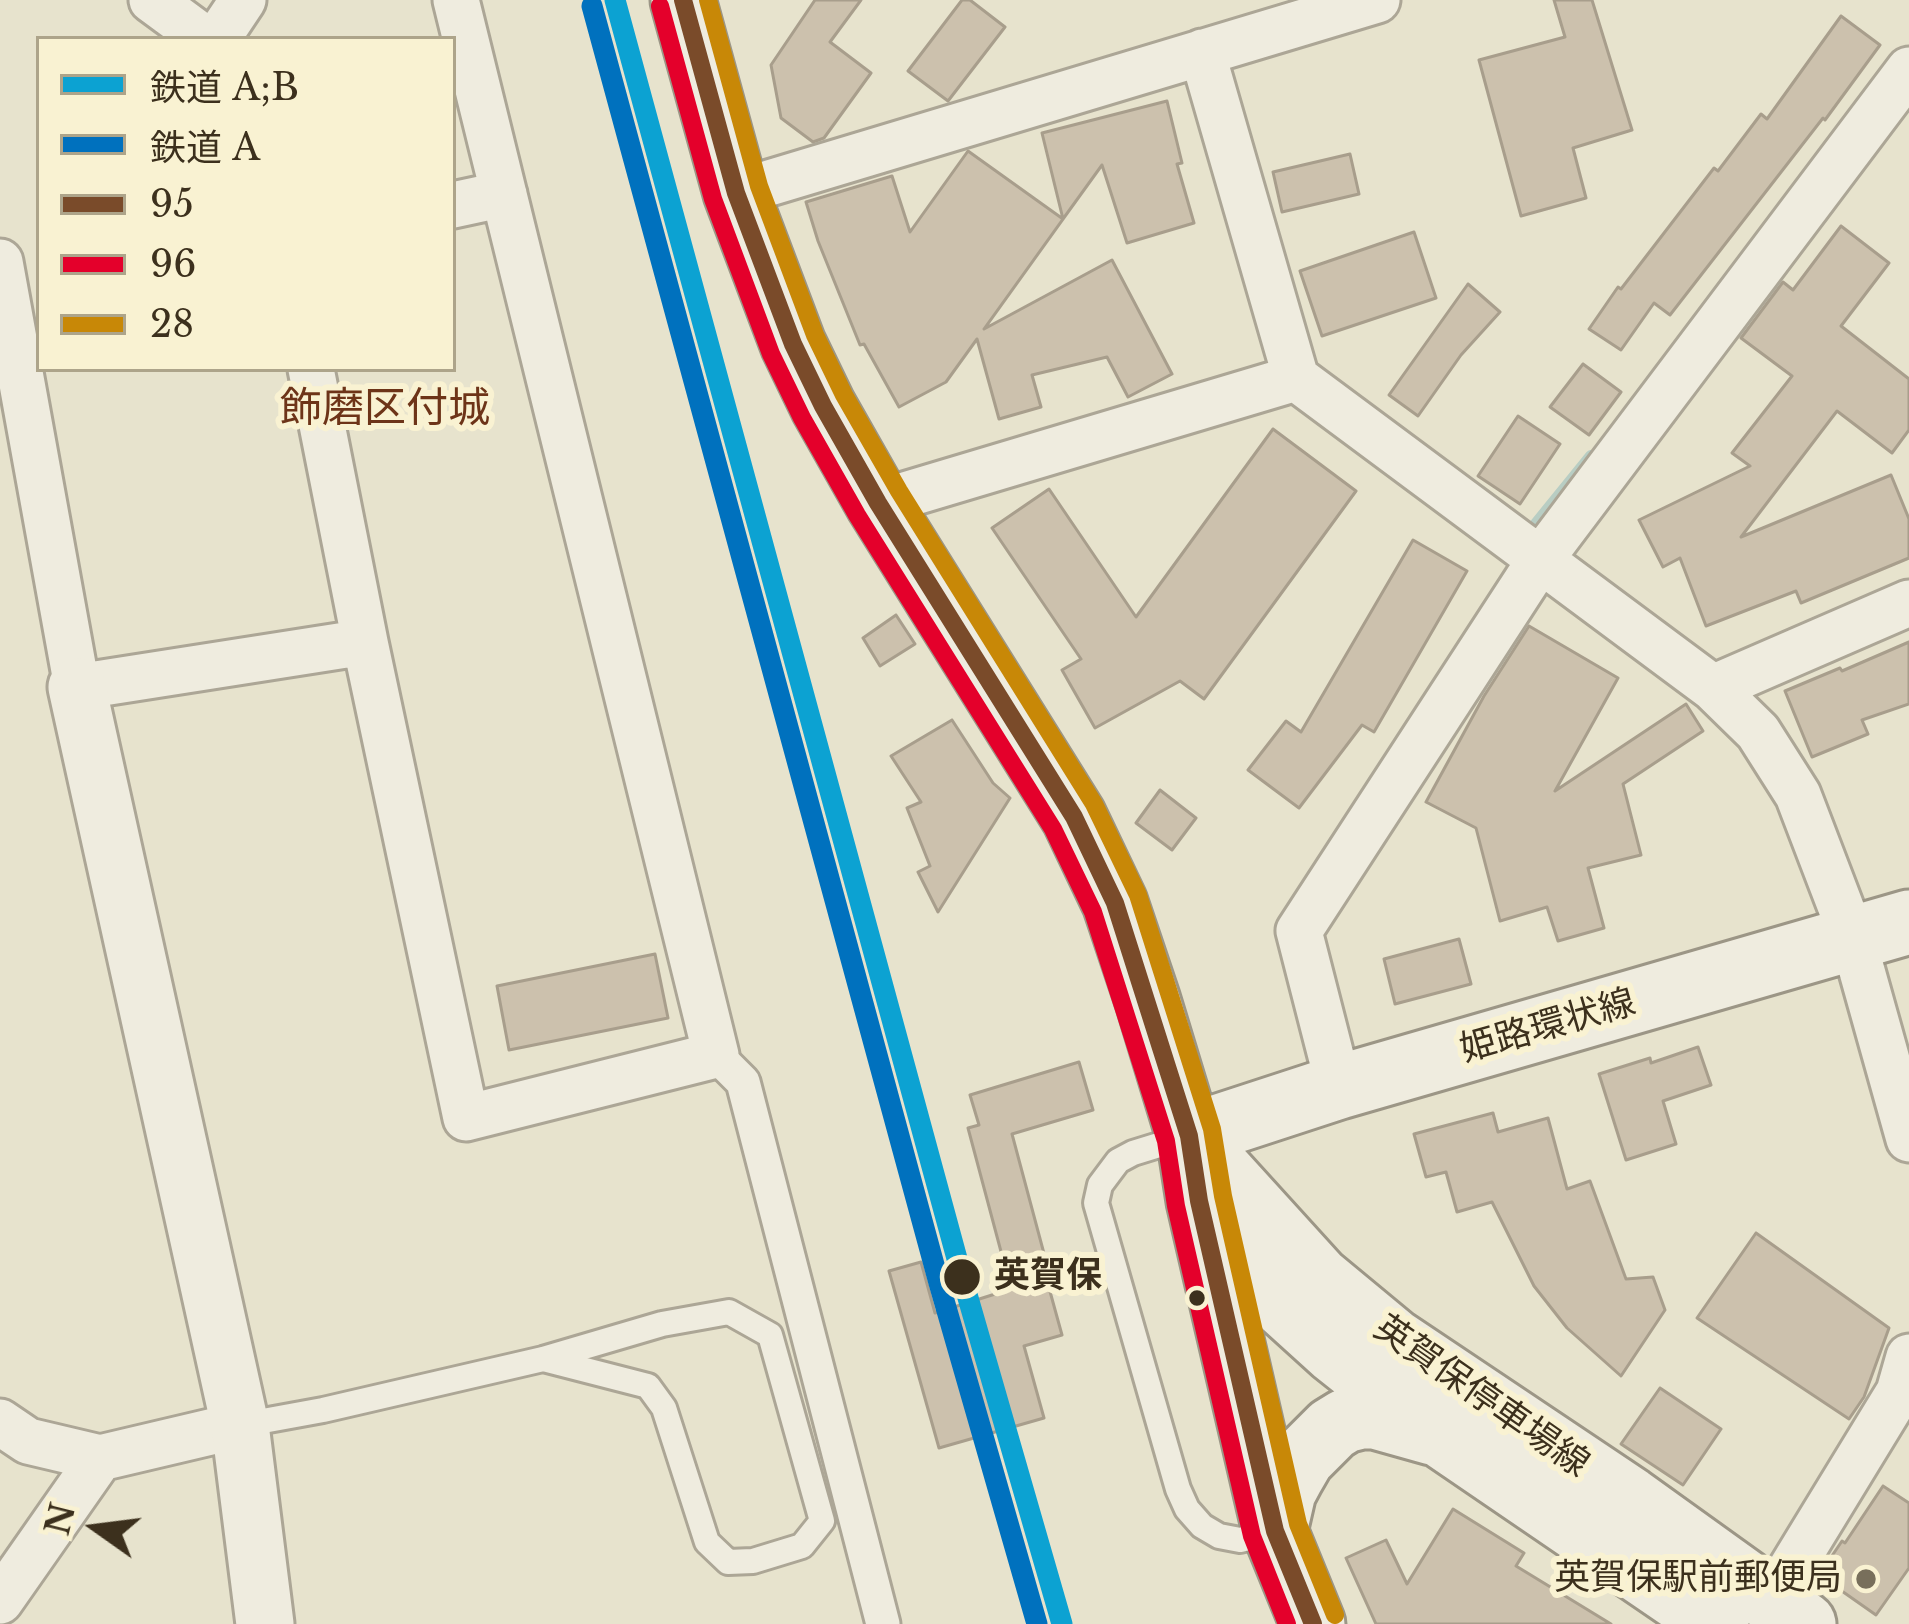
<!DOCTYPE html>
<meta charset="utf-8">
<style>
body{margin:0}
#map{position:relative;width:1909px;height:1624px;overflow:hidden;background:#e7e3cd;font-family:"Libre Baskerville","Noto Sans JP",serif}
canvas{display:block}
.legend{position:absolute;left:36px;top:36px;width:420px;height:336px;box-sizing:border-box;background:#f9f2d2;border:3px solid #ada48a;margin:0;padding:15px 21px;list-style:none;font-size:36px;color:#3c301d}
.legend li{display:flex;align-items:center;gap:24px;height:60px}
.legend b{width:60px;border:3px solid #ada48a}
.north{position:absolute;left:36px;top:1468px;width:120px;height:120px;-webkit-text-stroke:9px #f9f2d2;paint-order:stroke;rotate:284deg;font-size:33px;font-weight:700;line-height:48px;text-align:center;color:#3c301d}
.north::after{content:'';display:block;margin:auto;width:42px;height:54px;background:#3c301d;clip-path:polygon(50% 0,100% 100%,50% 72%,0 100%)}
</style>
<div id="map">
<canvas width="1909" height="1624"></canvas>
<ul class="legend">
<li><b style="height:15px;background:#0ca2d2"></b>鉄道 A;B</li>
<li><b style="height:15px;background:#0071be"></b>鉄道 A</li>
<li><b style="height:15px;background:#7a4b2a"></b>95</li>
<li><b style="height:15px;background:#e4002b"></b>96</li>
<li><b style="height:15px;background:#c88807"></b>28</li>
</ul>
<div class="north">N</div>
</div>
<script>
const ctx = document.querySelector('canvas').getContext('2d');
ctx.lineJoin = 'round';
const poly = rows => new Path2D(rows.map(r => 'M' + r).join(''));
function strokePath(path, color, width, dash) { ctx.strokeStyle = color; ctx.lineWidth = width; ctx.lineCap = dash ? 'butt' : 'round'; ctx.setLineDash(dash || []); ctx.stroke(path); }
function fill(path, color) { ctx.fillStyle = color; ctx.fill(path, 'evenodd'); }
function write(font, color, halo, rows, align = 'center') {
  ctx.font = font + ' "Libre Baskerville","Noto Sans JP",serif'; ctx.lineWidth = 12; ctx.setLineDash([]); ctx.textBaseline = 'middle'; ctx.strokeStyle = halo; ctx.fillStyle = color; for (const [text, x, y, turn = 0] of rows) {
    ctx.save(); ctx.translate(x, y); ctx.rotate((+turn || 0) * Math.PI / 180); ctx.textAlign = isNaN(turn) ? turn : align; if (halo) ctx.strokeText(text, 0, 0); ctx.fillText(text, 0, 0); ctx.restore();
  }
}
strokePath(poly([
 [1535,525,1591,456]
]), '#b8cdc3', 12);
const building = poly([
 [815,0,861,0,830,42,871,73,824,138,813,142,781,118,771,65,815,0],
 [962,0,970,0,1005,27,948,101,908,71,962,0],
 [1554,0,1592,0,1632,130,1573,148,1586,198,1521,216,1479,60,1565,37,1554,0],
 [1841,16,1880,45,1825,120,1823,118,1670,315,1654,303,1621,350,1589,329,1618,287,1621,289,1714,168,1718,171,1761,114,1767,119,1841,16],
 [1167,101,1182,163,1177,164,1194,223,1127,243,1102,165,1063,219,1042,133,1167,101],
 [968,151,1063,219,984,329,1112,260,1172,374,1128,397,1107,357,1032,375,1041,407,999,419,977,339,946,382,899,407,864,344,860,345,818,241,806,202,892,176,910,232,968,151],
 [1350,154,1359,194,1282,212,1273,172,1350,154],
 [1841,226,1889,263,1841,326,1909,379,1909,430,1892,453,1837,411,1741,537,1891,475,1909,519,1909,558,1801,603,1796,591,1706,626,1680,558,1663,567,1639,520,1750,466,1732,453,1792,376,1741,338,1783,282,1793,290,1841,226],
 [1414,232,1436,298,1322,336,1300,271,1414,232],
 [1468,284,1500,312,1461,355,1418,416,1389,395,1468,284],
 [1583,364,1621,392,1589,435,1550,407,1583,364],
 [1518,416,1560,444,1520,504,1478,476,1518,416],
 [1273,429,1356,491,1204,699,1180,681,1095,728,1062,670,1081,659,992,528,1049,489,1136,617,1273,429],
 [1413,540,1467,571,1374,732,1362,725,1299,808,1248,770,1286,721,1301,732,1413,540],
 [896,615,915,644,880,666,863,638,896,615],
 [1529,626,1618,678,1555,791,1686,704,1703,731,1623,784,1641,855,1588,868,1604,928,1558,941,1547,907,1500,921,1476,828,1426,802,1484,696,1529,626],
 [1909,642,1909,704,1862,720,1868,734,1812,757,1785,691,1840,668,1842,671,1909,642],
 [952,720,993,783,1010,798,938,912,918,872,930,866,907,808,921,802,891,756,952,720],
 [1160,790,1196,818,1172,850,1136,823,1160,790],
 [1459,939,1471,984,1395,1004,1384,959,1459,939],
 [655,954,668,1018,509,1050,497,986,655,954],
 [1698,1047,1711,1085,1663,1101,1676,1144,1626,1160,1599,1074,1650,1058,1651,1063,1698,1047],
 [1079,1062,1093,1110,1012,1134,1050,1276,1046,1277,1062,1335,1024,1346,1044,1418,939,1448,889,1271,921,1262,935,1313,1011,1289,968,1128,979,1125,970,1095,1079,1062],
 [1493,1113,1498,1132,1548,1118,1567,1189,1590,1181,1626,1279,1653,1277,1665,1310,1621,1376,1567,1328,1534,1286,1492,1202,1457,1212,1446,1172,1426,1177,1414,1134,1493,1113],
 [1756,1233,1889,1328,1864,1397,1849,1419,1697,1318,1756,1233],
 [1660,1388,1721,1429,1683,1485,1621,1444,1660,1388],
 [1883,1486,1909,1503,1909,1568,1876,1615,1819,1575,1842,1541,1845,1543,1883,1486],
 [1453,1509,1524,1553,1516,1566,1611,1624,1376,1624,1346,1558,1386,1540,1407,1584,1453,1509]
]);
fill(building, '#ccc1ad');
strokePath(building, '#a89e8c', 3);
const service = poly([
 [1188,1136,1133,1153,1118,1161,1100,1185,1096,1203,1178,1489,1187,1509,1202,1526,1219,1536,1240,1540,1273,1532],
 [241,1425,323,1410,543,1359,662,1324,729,1312,770,1335,822,1521,802,1546,753,1561,728,1562,707,1542,664,1408,648,1386,543,1359]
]);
const pedestrian = poly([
 [716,1055,743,1082,883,1624]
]);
const minor = poly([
 [152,0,205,39],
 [217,39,243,0],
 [1202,52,1296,378,1713,688,1758,732,1798,795,1853,939,1909,1139],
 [736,193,1377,0],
 [453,205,504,194],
 [0,262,77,687,365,642],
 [311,369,365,642,466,1118,716,1055,456,0],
 [878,503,1296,378],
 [1713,688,1909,603],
 [1339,1087,1299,931,1540,560,1909,70],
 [0,1422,28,1441,100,1458,240,1425],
 [1772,1600,1899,1392,1909,1357],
 [0,1601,100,1458]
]);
const tertiary = poly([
 [77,687,240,1425,265,1624]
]);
const secondary = poly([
 [683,0,736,193,793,344,823,406,878,503,1074,817,1115,903,1148,1001,1189,1136,1199,1201,1275,1531,1313,1624],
 [1189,1136,1318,1278,1394,1341,1630,1499,1804,1624],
 [1189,1136,1339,1087,1909,922],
 [1211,1220,1248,1273,1334,1351,1440,1435,1717,1624],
 [1275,1531,1284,1492,1292,1477,1303,1458,1332,1429,1345,1421,1361,1417,1375,1417,1432,1433]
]);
strokePath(service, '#aca696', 30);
strokePath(pedestrian, '#aca696', 39);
strokePath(minor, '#aca696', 51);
strokePath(tertiary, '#aca696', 63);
strokePath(secondary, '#9c9686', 69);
strokePath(service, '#efecdf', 24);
strokePath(pedestrian, '#efecdf', 33);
strokePath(minor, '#efecdf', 45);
strokePath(tertiary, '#efecdf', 57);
strokePath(secondary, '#efecdf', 63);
strokePath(poly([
 [683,0,736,193,793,344,823,406,878,503,1074,817,1115,903,1189,1136,1199,1201,1275,1531,1313,1624]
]), '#7a4b2a', 18);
strokePath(poly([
 [660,6,713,199,771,354,802,418,857,515,1053,829,1093,912,1166,1141,1176,1206,1252,1536,1287,1624]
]), '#e4002b', 18);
strokePath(poly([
 [708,0,759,186,815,335,844,395,899,491,1094,804,1138,895,1212,1129,1223,1196,1298,1524,1335,1615]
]), '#c88807', 18);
strokePath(poly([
 [615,0,962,1277,1062,1624]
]), '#0ca2d2', 21);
strokePath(poly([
 [592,6,939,1283,1037,1624]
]), '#0071be', 21);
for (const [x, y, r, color] of [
 [962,1277,20,"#3c301d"],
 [1197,1298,10,"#3c301d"],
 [1866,1579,12,"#786f5b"]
]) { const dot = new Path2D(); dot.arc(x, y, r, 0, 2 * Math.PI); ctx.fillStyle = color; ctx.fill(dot); strokePath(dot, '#f9f2d2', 4.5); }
write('36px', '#3c301d', '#f9f2d2', [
 ["姫路環状線",1548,1027,-16],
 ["英賀保停車場線",1481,1397,35]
]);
write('bold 36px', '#3c301d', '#f9f2d2', [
 ["英賀保",994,1277]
], 'left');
write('36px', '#3c301d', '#f9f2d2', [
 ["英賀保駅前郵便局",1842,1579]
], 'right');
write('42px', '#6d3418', '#f9f2d2', [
 ["飾磨区付城",385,410]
]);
</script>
